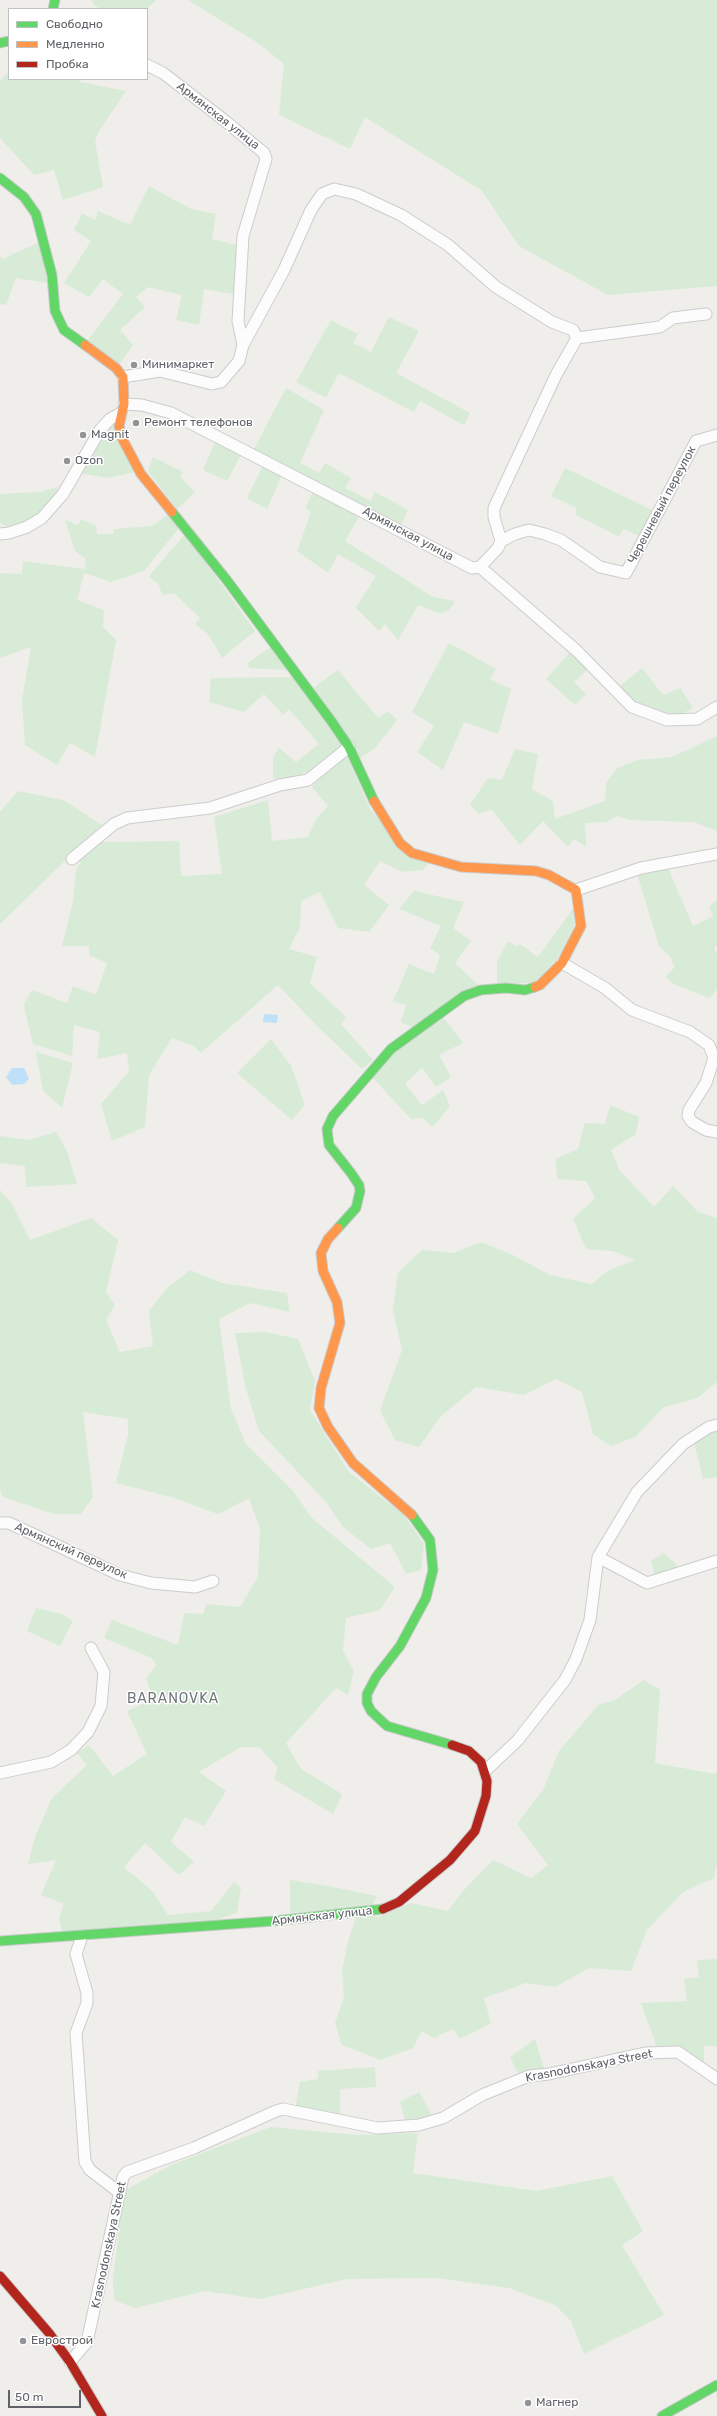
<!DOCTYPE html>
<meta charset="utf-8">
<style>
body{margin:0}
#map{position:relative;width:717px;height:2416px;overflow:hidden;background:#efeeea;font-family:Rubik,sans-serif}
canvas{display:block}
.legend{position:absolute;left:8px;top:8px;width:140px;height:72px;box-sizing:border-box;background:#fff;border:1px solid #bfc1c3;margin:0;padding:5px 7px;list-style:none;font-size:12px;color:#5f6368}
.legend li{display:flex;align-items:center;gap:8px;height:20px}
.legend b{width:20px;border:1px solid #bfc1c3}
.scale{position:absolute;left:8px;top:2390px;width:73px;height:18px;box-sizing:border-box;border:2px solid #5f6368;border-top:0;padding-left:5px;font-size:12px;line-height:14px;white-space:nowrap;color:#5f6368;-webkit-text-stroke:3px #fff;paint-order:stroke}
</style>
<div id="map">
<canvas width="717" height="2416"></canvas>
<ul class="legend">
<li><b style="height:5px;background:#63d668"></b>Свободно</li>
<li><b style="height:5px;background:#ff974d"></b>Медленно</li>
<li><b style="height:5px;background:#b3261e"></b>Пробка</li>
</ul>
<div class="scale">50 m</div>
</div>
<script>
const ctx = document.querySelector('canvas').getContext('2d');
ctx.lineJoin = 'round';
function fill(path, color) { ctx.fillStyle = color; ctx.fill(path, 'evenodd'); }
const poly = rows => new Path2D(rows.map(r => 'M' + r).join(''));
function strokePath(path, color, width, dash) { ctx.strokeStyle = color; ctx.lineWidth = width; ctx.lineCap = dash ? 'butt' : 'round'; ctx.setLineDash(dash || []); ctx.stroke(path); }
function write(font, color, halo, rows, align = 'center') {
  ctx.font = font + ' Rubik,sans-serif'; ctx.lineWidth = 3; ctx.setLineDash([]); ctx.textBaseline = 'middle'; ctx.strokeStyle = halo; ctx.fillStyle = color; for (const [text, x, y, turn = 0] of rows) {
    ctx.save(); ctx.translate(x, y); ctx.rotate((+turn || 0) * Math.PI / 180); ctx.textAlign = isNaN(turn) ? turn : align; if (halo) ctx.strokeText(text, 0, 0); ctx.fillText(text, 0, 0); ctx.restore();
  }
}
fill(poly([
 [92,0,156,0,147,9,103,9,94,6],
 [188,0,717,0,717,286,608,295,519,246,482,191,365,117,350,149,279,115,284,64,258,43],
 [9,72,9,79,80,79,80,82,126,91,99,131,95,141,103,187,63,200,54,170,34,175,0,138,0,80],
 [149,186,191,209,216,214,212,239,237,245,234,294,204,289,199,325,176,320,182,295,148,287,136,297,145,307,120,330,133,345,119,365,88,340,123,294,103,279,89,297,64,283,91,241,74,230,82,213,95,220,98,211,130,225],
 [40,242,48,283,16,278,6,305,0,304,0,256,2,259],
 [389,317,419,331,396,373,470,413,464,425,420,401,414,412,339,373,326,398,296,382,331,320,358,334,353,343,371,352],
 [286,388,324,410,300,463,319,473,325,463,351,478,345,488,371,501,375,492,408,510,400,527,253,451],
 [111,421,135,472,108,478,79,473],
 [216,440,241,455,227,481,203,470],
 [153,457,183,472,180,477,195,492,177,509,148,471],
 [263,465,283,473,267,509,247,498],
 [565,468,654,511,641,537,623,529,619,537,575,514,577,508,551,496],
 [58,487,55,496,42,510,30,520,7,527,0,523,0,494,39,492],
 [314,489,361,513,345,541,433,597,455,601,449,610,440,614,418,605,398,640,385,624,379,631,356,608,376,576,338,554,328,573,297,551,311,512,305,508],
 [168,515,179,528,144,571,111,582,84,573,77,600,104,610,103,627,116,640,95,757,70,743,57,765,25,745,22,700,31,647,0,658,0,573,22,574,23,561,85,569,86,559,75,551,65,520,78,525,81,519,96,526,97,534,113,534,114,529,152,526],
 [185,534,255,631,222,658,208,634,195,624,200,618,174,593,162,595,159,585,149,576],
 [449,643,496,669,490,679,511,689,498,734,464,722,443,770,417,752,434,726,412,712],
 [272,646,287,670,249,668,248,663],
 [570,652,588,669,574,682,586,694,575,705,546,679],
 [642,668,663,695,680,688,693,708,678,716,658,717,636,706,618,688],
 [338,670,378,718,388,711,397,720,375,748,360,758,313,688],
 [294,677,345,747,310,771,285,780,273,778,273,757,279,748,296,762,319,744,289,709,283,715,264,694,244,712,209,702,211,678],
 [717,736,717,831,694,822,630,820,617,816,607,822,585,823,586,847,574,839,568,847,543,821,520,845,491,809,479,814,470,805,488,778,502,780,515,749,538,754,532,789,553,801,555,819,605,801,606,783,617,768,637,760,672,757],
 [348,758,371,811,429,863,423,870,403,872,380,861,364,885,389,905,369,932,338,928,320,892,301,901,300,927,289,949,317,957,310,983,346,1017,341,1024,373,1060,362,1069,315,1024,278,985,201,1053,194,1046,172,1038,149,1075,145,1127,112,1141,101,1104,129,1071,127,1053,97,1059,100,1032,74,1025,72,1056,33,1044,25,1011,24,1004,32,990,67,1003,73,986,96,995,107,963,89,955,89,946,62,946,73,901,76,871,82,858,102,842,179,841,181,876,222,874,214,817,268,800,272,841,308,837,316,819,328,806,312,787,337,761],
 [18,791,63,800,102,825,0,924,0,812],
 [668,868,693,926,713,916,709,906,717,900,717,945,714,948,717,955,717,989,710,998,675,985,665,977,675,967,670,957,659,946,637,874],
 [414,891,464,902,453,928,471,941,455,963,480,987,412,1027,401,1022,406,1005,393,1001,409,964,434,974,440,955,430,948,441,926,399,909],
 [577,903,576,922,563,950,538,982,497,985,497,961,508,941,517,947,520,944,538,957],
 [443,1017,463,1043,439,1055,451,1077,436,1087,422,1068,405,1084,422,1105,443,1090,450,1106,433,1127,422,1118,411,1119,372,1077,394,1054],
 [271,1039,291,1066,305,1105,292,1120,237,1073],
 [36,1052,73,1063,62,1108,43,1091],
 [610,1105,639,1117,636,1134,611,1150,620,1171,654,1207,673,1186,698,1212,717,1218,717,1382,697,1398,664,1407,635,1437,611,1446,593,1434,582,1392,556,1379,524,1395,476,1387,440,1417,419,1447,395,1440,380,1411,402,1350,393,1310,398,1273,422,1250,454,1253,480,1242,509,1253,550,1275,592,1284,609,1270,635,1260,613,1251,586,1249,573,1219,595,1198,586,1181,557,1179,556,1159,578,1149,585,1123,605,1124],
 [56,1132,67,1151,77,1184,26,1187,25,1166,0,1163,0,1136,29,1140],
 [0,1190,13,1205,30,1240,91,1218,118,1240,106,1292,115,1305,106,1320,120,1352,153,1346,149,1311,166,1289,190,1270,222,1283,287,1293,290,1312,250,1303,219,1319,231,1409,246,1444,293,1491,312,1518,395,1587,380,1610,346,1618,343,1651,354,1671,348,1695,336,1688,286,1743,301,1769,342,1794,333,1814,274,1779,278,1768,259,1747,241,1747,199,1772,226,1791,204,1826,185,1817,171,1842,194,1862,179,1875,145,1843,124,1867,153,1892,168,1915,211,1911,234,1882,241,1888,237,1913,216,1920,62,1932,59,1918,64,1904,41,1895,56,1860,28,1864,35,1837,52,1798,87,1765,77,1753,89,1745,113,1776,147,1754,127,1711,153,1699,146,1679,156,1665,152,1658,104,1638,112,1620,178,1645,184,1613,203,1614,207,1604,240,1607,258,1577,260,1529,249,1498,218,1514,171,1497,116,1483,128,1435,128,1419,83,1412,93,1497,81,1514,54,1514,3,1497,0,1490],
 [265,1332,298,1339,315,1381,310,1410,349,1472,404,1515,424,1544,421,1570,406,1574,390,1543,371,1549,343,1527,327,1503,259,1431,246,1389,235,1333],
 [717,1430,717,1477,703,1479,694,1443,707,1433],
 [664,1553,676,1564,677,1570,655,1577,651,1561],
 [36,1608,62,1614,73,1621,60,1646,27,1631],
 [644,1680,660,1690,655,1763,715,1774,717,1772,717,1862,714,1878,683,1892,647,1930,631,1971,589,1968,555,1987,526,1983,504,1991,484,1998,491,2023,460,2039,453,2029,434,2038,422,2031,413,2048,381,2060,342,2045,335,2023,344,1998,342,1971,347,1945,357,1914,379,1917,411,1903,448,1911,463,1891,493,1860,531,1878,548,1865,517,1824,543,1790,559,1751,598,1705,615,1700],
 [290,1880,328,1886,377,1896,372,1906,290,1913],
 [717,1959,717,2046,704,2046,704,2064,658,2050,641,2003,687,2001,684,1979,699,1977,697,1960],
 [535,2039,545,2071,520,2077,510,2057],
 [375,2067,376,2087,340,2089,340,2119,295,2110,300,2082,318,2079,318,2071],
 [419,2092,433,2117,406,2124,400,2102],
 [271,2127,357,2135,418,2133,413,2173,536,2191,612,2176,643,2231,622,2245,664,2315,584,2354,571,2321,555,2305,509,2288,437,2278,347,2279,260,2299,205,2291,135,2308,114,2300,113,2279,122,2204,120,2193,173,2164]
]), '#d8ebd6');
fill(poly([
 [264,1014,278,1015,277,1023,263,1022],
 [12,1068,24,1068,29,1079,24,1084,12,1085,6,1077]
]), '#bfe0f9');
const street = poly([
 [147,65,163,73,224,120,264,153,266,159,243,236,238,321,243,345],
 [577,338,660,327,673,318,706,314],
 [123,377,160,371,212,384,221,382,239,361,243,345,284,270,311,210,322,194,334,189,356,194,401,215,448,245,496,287,552,322,573,330,577,338],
 [124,404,142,405,171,413,472,568,480,567,577,651,632,707,667,720,697,719,717,707],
 [0,534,9,533,27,527,42,518,63,494,100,430,110,419,121,413],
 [501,541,494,517,494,508,556,375,577,338],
 [480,567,498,548,501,541,515,534,529,530,545,534,561,540,600,567,626,573,696,441,717,435],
 [72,859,114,824,127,818,210,808,280,785,308,780,349,747],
 [576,890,641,868,717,854],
 [562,963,605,988,632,1010,690,1032,709,1045,714,1058,706,1083,689,1110,688,1116,692,1122,706,1130,717,1132],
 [0,1523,9,1523,120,1575,151,1583,195,1587,213,1581],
 [598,1557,647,1583,717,1561],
 [485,1771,517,1741,565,1680,576,1659,590,1620,598,1557,637,1492,683,1444,709,1427,717,1425],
 [0,1773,51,1762,71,1750,88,1732,101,1706,104,1672,91,1648],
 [82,1936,76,1954,87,1993,87,2003,76,2033,85,2162,90,2170,120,2193],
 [70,2362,87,2342,123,2177,127,2172,194,2148,276,2111,283,2109,378,2128,419,2125,443,2118,482,2095,529,2076,549,2074,645,2053,678,2052,717,2079]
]);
const fast = poly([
 [53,9,55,0],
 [0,43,9,41],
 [0,178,24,197,36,214,52,275,55,311,64,330,85,345],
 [172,512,226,579,332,722,349,747,374,801],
 [338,1228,356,1208,360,1191,359,1185,351,1173,329,1145,327,1129,333,1116,391,1049,464,996,481,990,506,988,525,990,535,987],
 [412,1515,430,1540,433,1570,426,1598,400,1646,376,1677,367,1694,367,1703,371,1711,387,1726,452,1745],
 [0,1941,274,1921,383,1909],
 [662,2416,717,2385]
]);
const slow = poly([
 [85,345,116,368,123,377,124,404,119,426,123,440,141,474,172,512],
 [374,801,400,843,412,853,461,867,536,871,549,875,576,890,581,926,562,963,540,985,535,987],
 [338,1228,328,1239,321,1253,323,1271,337,1302,340,1323,321,1388,319,1408,328,1427,353,1463,412,1515]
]);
const jam = poly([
 [383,1909,399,1902,450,1860,475,1831,486,1796,487,1781,481,1762,469,1751,452,1745],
 [0,2276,49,2333,70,2362,102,2416]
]);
strokePath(street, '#cbcccc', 13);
strokePath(fast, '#cacacb', 11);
strokePath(slow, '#cacacb', 11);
strokePath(jam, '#cacacb', 11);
strokePath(street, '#fdfcfc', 11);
strokePath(fast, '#63d668', 9);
strokePath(slow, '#ff974d', 9);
strokePath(jam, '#b3261e', 9);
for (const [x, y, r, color] of [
 [134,365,4,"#919496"],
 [136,423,4,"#919496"],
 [83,435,4,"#919496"],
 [67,461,4,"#919496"],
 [23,2341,4,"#919496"],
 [528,2403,4,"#919496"]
]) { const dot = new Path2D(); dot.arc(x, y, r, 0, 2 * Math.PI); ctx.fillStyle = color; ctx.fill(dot); strokePath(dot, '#fff', 1.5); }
write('12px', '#5f6368', '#fff', [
 ["Армянская улица",218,116,38],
 ["Черешневый переулок",662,505,-62],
 ["Армянская улица",408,534,28],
 ["Армянский переулок",71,1551,24],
 ["Армянская улица",322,1916,-6],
 ["Krasnodonskaya Street",589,2066,-11],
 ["Krasnodonskaya Street",109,2245,-78]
]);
write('12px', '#5f6368', '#fff', [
 ["Минимаркет",142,365],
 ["Ремонт телефонов",144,423],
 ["Magnit",91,435],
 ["Ozon",75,461],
 ["Еврострой",31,2341],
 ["Магнер",536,2403]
], 'left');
ctx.letterSpacing = '1px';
write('14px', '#70757a', '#fff', [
 ["BARANOVKA",173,1699]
]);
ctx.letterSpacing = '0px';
</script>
